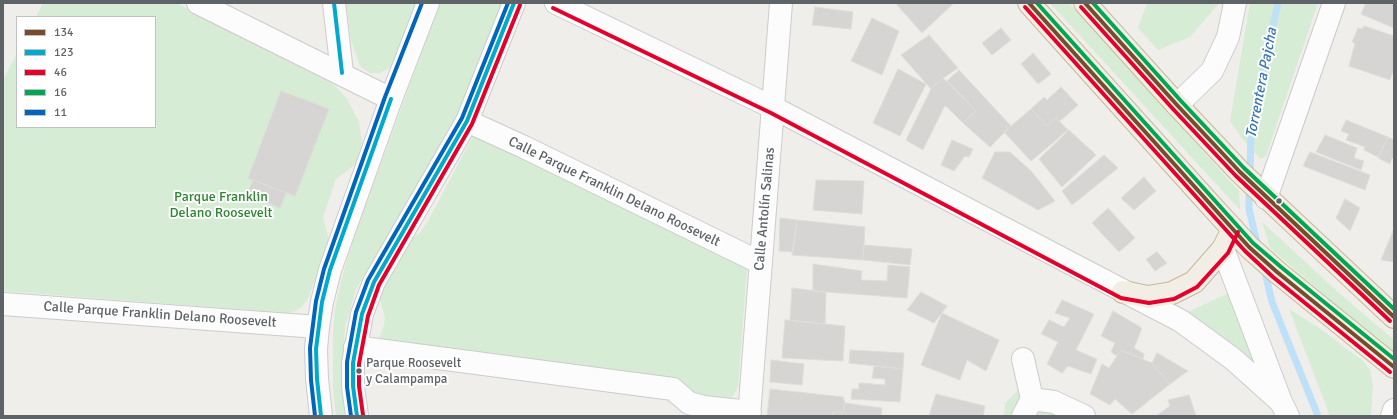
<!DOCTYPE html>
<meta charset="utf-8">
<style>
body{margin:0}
#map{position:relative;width:1397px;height:419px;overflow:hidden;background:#efeeea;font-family:Signika,sans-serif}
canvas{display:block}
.frame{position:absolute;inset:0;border:4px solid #5e6368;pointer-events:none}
.legend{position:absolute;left:16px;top:16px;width:140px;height:112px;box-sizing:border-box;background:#fff;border:1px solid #bfc1c3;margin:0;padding:5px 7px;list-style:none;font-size:12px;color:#5e6368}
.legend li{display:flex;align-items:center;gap:8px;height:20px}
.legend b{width:20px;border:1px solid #bfc1c3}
</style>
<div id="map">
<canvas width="1397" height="419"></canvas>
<div class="frame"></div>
<ul class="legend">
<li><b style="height:5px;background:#7a4b2a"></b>134</li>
<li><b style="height:5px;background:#00a9ce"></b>123</li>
<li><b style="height:5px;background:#e4002b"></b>46</li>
<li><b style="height:5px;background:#00a651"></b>16</li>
<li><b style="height:5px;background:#0065bd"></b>11</li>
</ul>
</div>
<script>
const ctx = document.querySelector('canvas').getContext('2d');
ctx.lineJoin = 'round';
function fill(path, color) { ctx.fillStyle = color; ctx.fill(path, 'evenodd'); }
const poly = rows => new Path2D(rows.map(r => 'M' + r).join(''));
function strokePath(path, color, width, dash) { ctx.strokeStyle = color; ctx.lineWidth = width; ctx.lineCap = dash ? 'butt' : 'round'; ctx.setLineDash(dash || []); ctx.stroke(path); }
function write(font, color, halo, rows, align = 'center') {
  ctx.font = font + ' Signika,sans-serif'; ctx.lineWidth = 4; ctx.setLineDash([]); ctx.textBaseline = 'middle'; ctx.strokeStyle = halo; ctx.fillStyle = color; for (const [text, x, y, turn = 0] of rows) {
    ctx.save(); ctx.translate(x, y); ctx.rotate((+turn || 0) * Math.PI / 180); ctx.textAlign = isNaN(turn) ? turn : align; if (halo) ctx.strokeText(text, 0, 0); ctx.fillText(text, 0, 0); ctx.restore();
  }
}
fill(poly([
 [43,3,176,3,318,73,336,87,347,99,359,122,362,143,357,163,336,179,323,217,329,240,309,297,301,308,290,313,3,291,3,80,17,53,17,127,155,127,155,17,36,17],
 [346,3,416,3,399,56,389,68,380,73,370,73,360,66,351,40],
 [440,3,502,3,502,8,459,114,423,177,356,289,345,327,343,358,343,402,345,416,336,416,333,388,333,334,335,309,341,281,354,237],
 [1050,3,1069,3,1239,191,1240,210],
 [1147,3,1219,3,1190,37,1158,50,1138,28],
 [1250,3,1318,3,1266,156,1260,159,1241,137,1230,121],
 [474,134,747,269,738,387,732,398,725,403,378,341,384,325,385,318,380,299,387,279,408,240,420,233,428,221],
 [1262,222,1339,293,1394,340,1394,355,1270,248],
 [1231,292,1259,364,1245,360,1191,321,1188,312],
 [1289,309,1322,330,1363,361,1370,370,1373,385,1371,416,1330,416],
 [1018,390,1038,390,1085,416,1004,416,1005,403]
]), '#d6ecd4');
strokePath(poly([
 [1250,176,1251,128,1278,3],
 [1249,186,1249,209,1258,247],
 [1264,268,1272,302,1318,416]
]), '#bee0f9', 7);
const building = poly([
 [899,3,954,3,922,33,897,5,899,3],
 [1366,3,1394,3,1394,28,1361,14,1366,3],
 [815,7,853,12,851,29,812,25,815,7],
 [872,18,899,31,882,75,851,61,872,18],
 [1364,26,1394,36,1394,69,1390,80,1349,66,1355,43,1352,42,1358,28,1362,29,1364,26],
 [1001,28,1011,40,992,55,982,43,1001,28],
 [929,35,958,68,943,78,931,89,901,55,929,35],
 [1033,53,1051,74,1038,84,1021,64,1033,53],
 [898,69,926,84,900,136,873,123,898,69],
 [959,70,1011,126,990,147,963,123,976,111,947,81,959,70],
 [943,78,976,111,963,123,946,106,944,107,923,150,906,140,931,89,943,78],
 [1061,87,1078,105,1059,122,1056,118,1047,126,1031,109,1044,97,1047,100,1061,87],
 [281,91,329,109,295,196,248,178,281,91],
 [1031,109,1047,126,1056,118,1068,130,1031,161,1004,132,1031,109],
 [1346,120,1388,137,1378,157,1364,150,1365,147,1346,140,1349,134,1341,131,1346,120],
 [1069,130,1096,155,1062,187,1039,159,1069,130],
 [1325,135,1357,148,1354,158,1364,161,1361,170,1316,152,1325,135],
 [1388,137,1394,140,1394,158,1392,158,1390,164,1378,158,1388,137],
 [952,140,973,149,969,157,965,156,954,171,941,165,952,140],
 [995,152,1010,152,1032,172,1055,201,1038,210,982,178,995,152],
 [1310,152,1370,175,1365,190,1303,166,1310,152],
 [1104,155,1118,168,1072,205,1062,191,1104,155],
 [1144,177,1156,191,1134,210,1121,198,1144,177],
 [253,180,286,193,280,208,247,194,253,180],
 [816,180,864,181,862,214,813,210,816,180],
 [1345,199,1360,208,1350,231,1336,218,1345,199],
 [1108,208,1135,238,1119,252,1092,223,1108,208],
 [780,218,797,220,793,252,779,251,780,218],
 [797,220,865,227,863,260,792,255,797,220],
 [1393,231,1394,232,1394,262,1381,260,1393,231],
 [864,245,912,249,910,265,863,260,864,245],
 [1157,252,1167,263,1155,271,1146,259,1157,252],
 [813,264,862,271,861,280,887,281,888,265,910,267,907,298,813,291,813,264],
 [792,288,826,292,825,324,790,320,792,288],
 [921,292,947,306,934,323,907,310,921,292],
 [1062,300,1094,314,1076,350,1097,359,1091,374,1068,366,1062,373,1047,364,1058,342,1041,334,1049,320,1064,327,1070,318,1055,313,1062,300],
 [1113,311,1142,328,1134,348,1144,354,1143,359,1121,350,1117,356,1111,352,1115,343,1101,336,1113,311],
 [942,313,999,340,986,371,967,360,960,380,921,365,942,313],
 [785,320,845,326,843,361,782,358,785,320],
 [850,350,904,353,903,369,849,363,850,350],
 [1121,350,1152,363,1170,384,1132,414,1115,399,1110,405,1090,394,1102,364,1109,368,1121,350],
 [1157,353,1188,371,1170,384,1152,363,1157,353],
 [771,360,804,364,802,385,770,382,771,360],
 [874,366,903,369,900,402,851,399,852,389,859,389,859,383,885,385,885,379,872,378,874,366],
 [770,389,843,397,845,403,843,413,833,412,833,416,767,416,770,389],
 [936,394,985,406,983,416,929,416,936,394],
 [1189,395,1196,416,1156,416,1170,406,1168,400,1189,395],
 [845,403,882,408,881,416,833,416,833,412,843,413,845,403]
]);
fill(building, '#d6d5d3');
strokePath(building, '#deddd8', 1);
const minor = poly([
 [198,3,391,99],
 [334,3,342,73],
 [556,3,774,108,1181,321,1233,359,1281,402],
 [1177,105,1212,71,1228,37,1235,3],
 [467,121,524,147,761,263],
 [1223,249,1281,402,1288,416],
 [3,304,318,327],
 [355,347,673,389,689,403,704,407,750,412],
 [1023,359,1032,399],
 [749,416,781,3],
 [1023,416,1032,399,1054,402,1084,416],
 [1392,416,1394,410]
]);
const tertiary = poly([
 [321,416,317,379,316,349,318,327,322,302,330,270,391,99,428,3],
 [357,416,353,386,353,363,362,314,374,282,467,121,514,3]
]);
const secondary = poly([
 [1266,198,1334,3]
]);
const trunk = poly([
 [1029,3,1207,201,1249,247,1277,272,1394,367],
 [1085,3,1177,105,1240,172,1394,317],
 [1123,292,1148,297,1172,293,1194,282,1223,249,1233,229]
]);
strokePath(minor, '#ccc', 24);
strokePath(tertiary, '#ccc', 24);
strokePath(secondary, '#cbcbca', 24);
strokePath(trunk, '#c7b896', 24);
strokePath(minor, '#fdfcfc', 22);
strokePath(tertiary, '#fdfcfc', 22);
strokePath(secondary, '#fdfcfc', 22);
strokePath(trunk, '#f2eee6', 22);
strokePath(poly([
 [1029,3,1249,247,1277,272,1394,367],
 [1085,3,1177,105,1240,172,1394,317]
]), '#7a4b2a', 4);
strokePath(poly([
 [334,3,342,73],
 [321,416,317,379,316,349,322,302,330,270,391,99],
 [357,416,353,386,353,363,362,314,374,282,467,121,514,3]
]), '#00a9ce', 4);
strokePath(poly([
 [1025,7,1245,251,1273,277,1390,372],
 [1081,7,1173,109,1236,176,1390,321],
 [553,8,771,113,1121,298,1149,303,1174,299,1197,287,1228,253,1238,232],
 [363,415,359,386,359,364,368,316,379,285,472,124,520,5]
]), '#e4002b', 4);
strokePath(poly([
 [1037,3,1253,243,1281,267,1394,359],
 [1093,3,1181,101,1244,168,1394,309]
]), '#00a651', 4);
strokePath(poly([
 [315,416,311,380,310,348,316,301,324,269,385,97,422,3],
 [351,416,347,387,347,362,356,312,368,280,462,118,508,3]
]), '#0065bd', 4);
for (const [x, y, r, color] of [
 [1279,201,3.5,"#5e6368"],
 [359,371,3.5,"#5e6368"]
]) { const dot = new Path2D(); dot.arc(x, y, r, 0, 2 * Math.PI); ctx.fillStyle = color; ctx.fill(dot); strokePath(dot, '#fff', 1.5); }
write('13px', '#5e6368', '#fff', [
 ["Parque Roosevelt",366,364],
 ["y Calampampa",366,380]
], 'left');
write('14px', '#5e6368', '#fff', [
 ["Calle Parque Franklin Delano Roosevelt",614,192,26],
 ["Calle Antolín Salinas",765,209,-85],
 ["Calle Parque Franklin Delano Roosevelt",160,315,4]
]);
write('14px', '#2e8731', '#fff', [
 ["Parque Franklin",221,197],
 ["Delano Roosevelt",221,213]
]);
write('italic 15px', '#3975b2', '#fff', [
 ["Torrentera Pajcha",1262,83,-79]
]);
</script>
